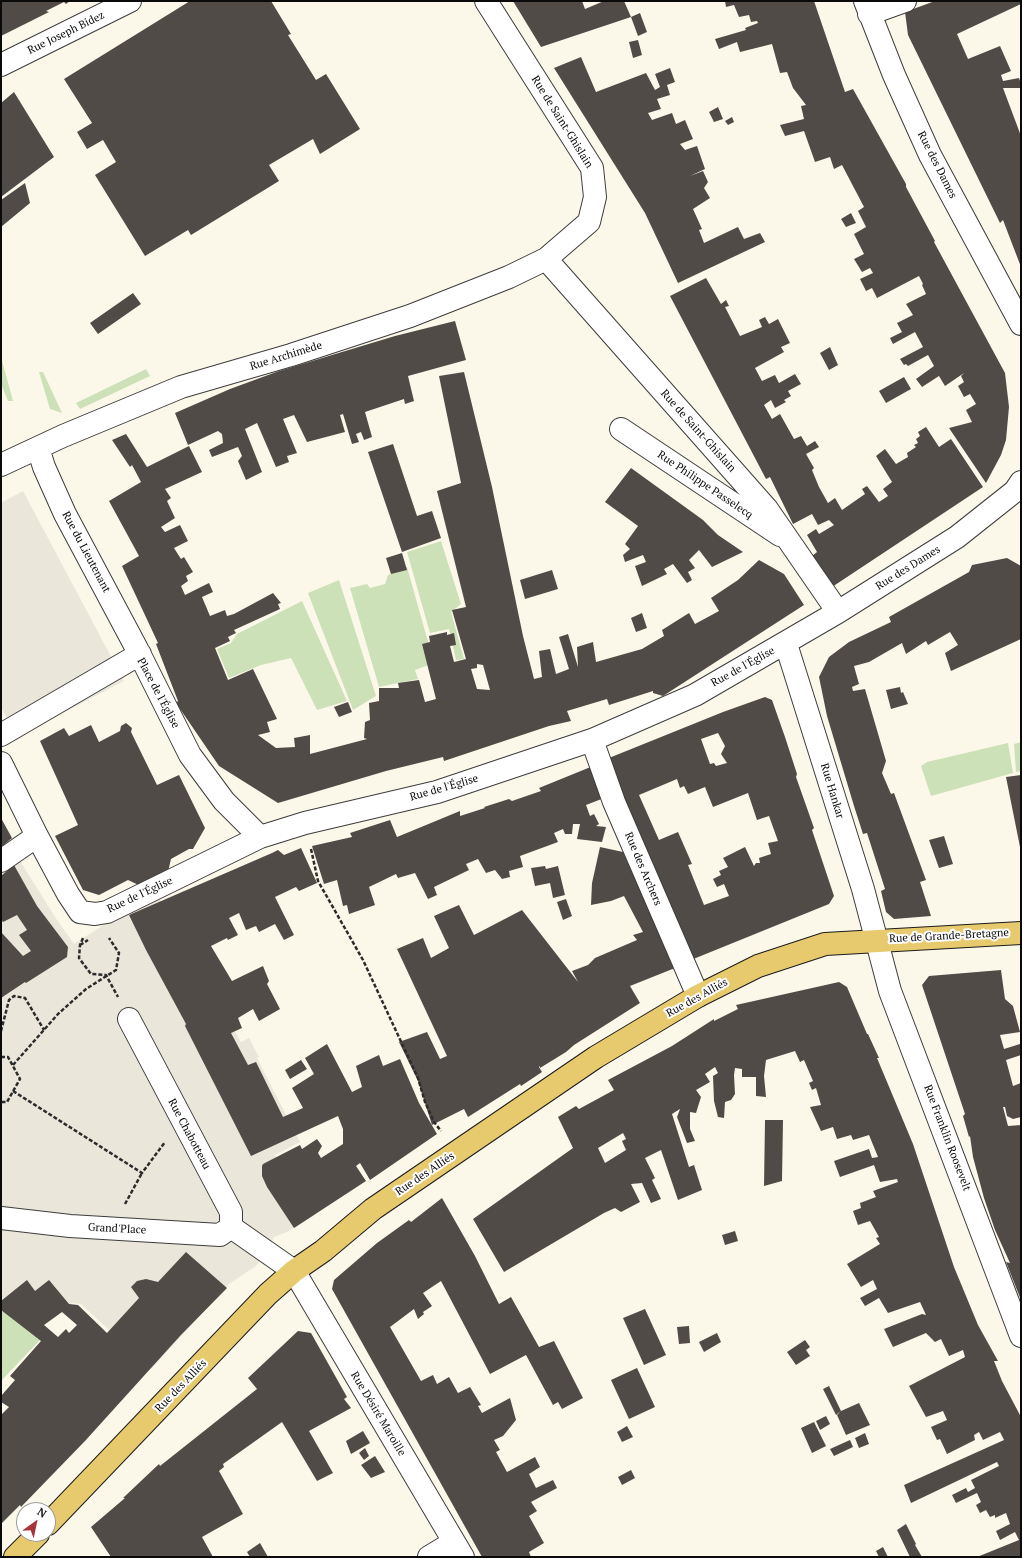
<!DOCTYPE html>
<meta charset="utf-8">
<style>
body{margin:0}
#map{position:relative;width:1022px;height:1558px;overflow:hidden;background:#fcf8e9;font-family:"PT Serif",serif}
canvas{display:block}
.frame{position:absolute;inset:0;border:2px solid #0a0a0a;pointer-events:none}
.north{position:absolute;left:16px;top:1502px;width:40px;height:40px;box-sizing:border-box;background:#fff;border:1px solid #9d9d9d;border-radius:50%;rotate:33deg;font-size:11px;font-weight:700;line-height:16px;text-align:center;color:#0a0a0a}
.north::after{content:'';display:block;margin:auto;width:14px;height:18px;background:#a7343a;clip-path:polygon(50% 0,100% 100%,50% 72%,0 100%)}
</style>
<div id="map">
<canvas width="1022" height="1558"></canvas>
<div class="frame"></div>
<div class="north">N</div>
</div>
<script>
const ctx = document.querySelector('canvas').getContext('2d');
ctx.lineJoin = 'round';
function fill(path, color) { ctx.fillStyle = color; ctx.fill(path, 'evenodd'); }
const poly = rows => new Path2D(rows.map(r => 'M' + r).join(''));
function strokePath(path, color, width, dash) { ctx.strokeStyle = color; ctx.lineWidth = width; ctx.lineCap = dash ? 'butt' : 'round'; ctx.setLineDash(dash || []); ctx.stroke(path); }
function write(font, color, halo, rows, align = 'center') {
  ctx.font = font + ' "PT Serif",serif'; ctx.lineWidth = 4; ctx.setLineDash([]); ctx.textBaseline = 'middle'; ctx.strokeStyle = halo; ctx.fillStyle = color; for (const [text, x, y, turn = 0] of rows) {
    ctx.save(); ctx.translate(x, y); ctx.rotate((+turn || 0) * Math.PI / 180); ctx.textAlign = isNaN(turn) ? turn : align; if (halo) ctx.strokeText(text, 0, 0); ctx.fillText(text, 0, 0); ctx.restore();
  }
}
fill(poly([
 [1,357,13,401,8,401,1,384],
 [146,369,150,376,80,409,76,403],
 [39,372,43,372,62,413,50,409],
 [441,541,461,604,451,612,464,659,456,660,449,629,430,633,407,552],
 [407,567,434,663,415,670,418,679,379,687,350,588,367,584,370,588,385,584,388,575],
 [339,580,376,696,353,710,308,593],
 [302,601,347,701,317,710,291,658,261,665,229,678,217,649,231,643,237,634],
 [1021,742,1021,771,1016,772,1014,744],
 [1008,743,1013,773,931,796,921,766,927,762],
 [1,1306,41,1339,1,1381]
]), '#cde1b8');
fill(poly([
 [23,491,124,681,17,737,1,707,1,503],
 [20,861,57,920,74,944,128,909,158,896,241,1042,249,1038,259,1057,257,1058,300,1142,275,1155,315,1215,287,1232,274,1237,257,1265,229,1284,151,1369,81,1304,72,1303,30,1332,1,1306,1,869]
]), '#eae6da');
fill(poly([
 [1,1,70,1,66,4,64,2,46,11,49,12,1,36],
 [190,1,271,1,291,34,288,35,316,80,326,74,360,129,320,154,313,139,269,165,279,181,191,235,188,230,145,256,95,175,116,162,103,140,87,149,77,132,92,123,64,79],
 [513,1,582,1,585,9,604,1,624,1,631,17,640,13,647,32,638,36,631,17,541,47],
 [725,1,814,1,845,92,853,89,906,184,906,187,935,241,934,242,1005,373,1009,407,1006,440,1001,455,986,483,949,428,972,422,966,410,976,404,970,394,964,397,958,386,964,382,961,376,964,373,945,386,939,376,922,387,916,379,934,366,928,355,908,366,906,364,904,365,900,359,923,347,915,332,893,344,890,338,902,332,897,323,913,315,906,304,926,294,922,285,923,284,919,276,877,298,872,288,866,291,860,279,873,273,870,268,862,272,854,259,864,254,854,234,866,227,858,211,864,207,842,165,834,169,830,157,815,162,804,131,785,136,780,125,804,119,801,106,806,105,793,88,787,72,780,73,772,44,740,52,737,42,719,49,715,39,746,30,745,28,758,23,757,21,751,22,749,15,739,17,734,5,726,7],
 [935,1,1021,1,1021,4,957,34,968,59,1000,46,1011,71,1001,75,1003,81,1019,78,1021,84,1021,88,1003,88,1021,136,1021,267,1003,220,1000,223,908,35,905,12],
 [638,40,642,55,633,58,629,42],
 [581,57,596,92,646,73,655,90,660,87,655,74,670,68,675,82,667,85,670,95,657,99,661,109,648,113,652,120,672,113,676,124,685,120,693,139,680,144,685,150,697,146,705,169,690,176,703,171,708,182,704,188,710,198,693,209,702,229,699,230,704,243,738,227,744,239,760,233,765,242,678,283,645,213,554,68],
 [14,92,54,157,1,197,1,103],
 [718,107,723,119,714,122,709,112],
 [732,117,734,122,728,125,725,121],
 [25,183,30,203,1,227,1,200],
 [851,213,856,223,846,227,841,219],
 [706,278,721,304,726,300,729,306,725,307,740,336,762,327,759,320,765,317,769,324,778,319,790,343,781,347,784,352,755,368,762,381,775,375,779,383,795,374,801,384,788,391,791,396,784,400,786,402,775,408,771,400,764,405,772,419,780,414,794,439,801,436,807,446,815,441,819,447,806,454,814,468,812,470,819,487,828,503,835,498,842,510,865,494,862,489,867,486,879,502,888,496,883,489,892,482,876,456,885,449,896,464,908,457,907,453,916,447,914,445,918,443,916,439,920,436,918,432,926,427,939,447,951,439,983,487,832,587,812,556,817,552,807,535,816,529,819,534,834,525,829,520,818,525,812,514,793,524,770,477,766,479,670,296],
 [133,293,141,304,98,334,90,323],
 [455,321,466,360,408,376,414,401,405,404,404,399,365,412,372,437,364,440,361,432,356,434,359,442,352,444,343,414,340,415,345,432,307,442,294,415,283,419,297,453,287,456,289,462,276,467,257,423,245,429,262,472,246,480,238,461,242,456,238,447,212,457,209,450,223,443,222,434,218,431,188,445,175,413,230,389,279,371,395,336],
 [830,347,838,365,829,370,820,353],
 [464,372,492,487,523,636,534,679,542,677,539,651,550,649,556,674,569,669,559,637,568,634,578,667,577,647,593,642,596,662,642,649,664,636,662,630,689,613,695,624,719,611,711,598,738,580,759,560,784,574,804,605,663,696,653,693,653,691,609,705,607,699,567,711,571,721,549,726,444,761,443,757,386,771,278,803,219,766,176,703,178,701,156,644,158,643,122,566,139,556,109,501,141,482,132,465,130,467,112,440,126,434,147,467,189,446,202,472,165,489,171,498,167,501,175,518,161,527,165,532,180,525,188,541,174,548,181,559,184,557,193,572,186,576,188,581,181,586,185,595,209,583,213,592,202,597,210,616,225,610,227,616,234,614,273,593,281,603,278,604,280,609,234,630,236,633,228,637,230,641,215,648,228,680,253,669,277,719,267,722,270,732,258,735,276,748,295,747,294,738,310,735,310,754,367,739,364,738,365,722,370,720,369,703,379,701,379,688,399,688,398,683,419,680,425,702,436,699,422,644,430,642,429,636,447,632,447,635,454,633,456,645,450,646,454,662,466,659,452,610,466,607,437,491,461,483,439,376],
 [477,664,483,665,490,690,477,689,471,669,477,668],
 [904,377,911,389,886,403,879,391],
 [393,444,417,516,432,511,441,538,402,552,368,452],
 [631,468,703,520,718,535,743,552,712,567,699,550,689,560,695,568,688,572,692,580,687,583,673,564,664,569,667,574,642,586,635,566,646,562,643,555,625,562,623,555,630,549,625,544,638,526,605,502],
 [402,553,407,570,391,574,386,558],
 [1007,558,1021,566,1021,639,951,671,945,653,958,645,950,632,928,645,926,641,906,654,902,643,869,662,854,666,859,684,852,687,853,691,865,689,886,761,882,773,891,794,894,793,926,880,920,882,931,916,894,919,886,912,881,891,885,889,867,833,863,834,854,806,827,716,819,677,829,657,849,642,891,622,889,617,969,572,972,565],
 [552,570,558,589,525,599,520,580],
 [642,613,647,628,636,632,631,618],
 [900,687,901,693,903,692,908,704,891,709,886,690],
 [765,697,772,700,785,737,797,774,796,777,814,828,812,830,834,896,829,904,686,962,604,760,723,712],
 [718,733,725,746,721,754,727,763,716,766,714,763,710,764,701,739],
 [677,779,680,788,684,786,688,794,705,787,713,807,748,793,757,820,769,816,778,841,768,843,771,854,759,858,760,863,756,863,754,866,745,847,723,858,728,867,719,871,721,875,713,879,717,887,724,884,729,896,704,905,688,865,692,864,678,832,659,840,639,795],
 [348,702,352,712,339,717,334,707],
 [126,723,132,728,131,732,157,785,179,775,205,828,193,849,189,849,171,859,167,876,145,888,128,880,99,895,83,890,55,836,78,825,40,741,64,728,69,736,91,725,99,742,120,731,121,726],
 [593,766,604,798,586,805,590,816,594,814,599,824,596,826,606,827,602,842,577,839,580,824,573,824,572,834,565,834,563,829,554,833,558,842,520,856,523,867,509,871,510,877,502,879,495,870,486,873,478,859,466,864,469,870,434,887,437,895,428,899,415,873,398,878,396,874,369,887,375,905,349,914,347,905,343,906,337,880,324,884,312,846,352,837,350,833,390,820,397,837,460,811,460,816,485,808,484,807,509,799,512,801,541,791,539,788],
 [1021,775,1021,847,1020,847,1006,777],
 [1,818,12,838,1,847],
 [944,836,953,864,939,868,929,840],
 [600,847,623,852,675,968,630,986,640,1003,574,1045,566,1052,540,1068,540,1066,539,1067,542,1072,521,1086,520,1084,468,1117,464,1109,432,1125,418,1081,399,1042,427,1032,440,1059,447,1056,397,949,423,938,431,958,449,948,434,916,459,905,474,935,522,910,578,982,572,971,588,965,595,958,637,940,633,935,643,932,624,896,611,901,591,905,592,883],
 [301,848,317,883,299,891,296,887,275,897,294,935,284,940,275,924,259,932,256,926,246,930,239,913,229,918,238,935,228,940,227,938,211,946,232,981,263,966,269,981,267,984,280,1009,259,1021,253,1009,238,1018,242,1028,231,1033,248,1065,256,1062,283,1117,303,1108,292,1088,314,1074,305,1058,327,1044,352,1092,362,1087,356,1066,379,1055,383,1066,400,1059,419,1103,437,1134,370,1180,360,1163,356,1166,366,1181,294,1228,267,1187,262,1176,262,1166,263,1164,300,1145,302,1149,317,1139,322,1146,318,1153,321,1158,343,1144,343,1129,338,1116,251,1156,185,1026,186,1024,146,950,129,915,272,853,278,850,284,855],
 [14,865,37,906,68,947,67,957,26,983,25,982,1,998,1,932,23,956,31,951,19,935,27,930,17,915,3,922,1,919,1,876],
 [545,866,546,869,558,866,565,895,553,898,550,883,535,886,531,868],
 [566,899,572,916,563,920,557,902],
 [1001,970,1005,999,1013,1006,1020,1032,1000,1035,1004,1049,1020,1044,1021,1051,1021,1055,1006,1060,1013,1086,1021,1083,1021,1117,1013,1119,1007,1116,1005,1107,1003,1107,1008,1126,1021,1125,1021,1300,1006,1262,1010,1263,995,1230,984,1198,973,1157,970,1136,969,1137,963,1116,965,1114,922,985,929,976],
 [839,982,847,987,867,1034,868,1034,879,1058,877,1058,913,1144,954,1267,978,1325,998,1361,994,1361,1002,1381,1021,1417,1021,1557,977,1557,1019,1540,1015,1532,1000,1540,996,1531,1010,1524,1006,1513,995,1518,995,1515,990,1517,986,1510,980,1513,976,1505,981,1502,977,1493,956,1503,952,1495,966,1488,968,1492,975,1488,971,1480,999,1466,997,1462,911,1503,904,1485,1004,1440,1000,1432,983,1440,979,1432,974,1435,975,1440,947,1454,940,1439,937,1440,931,1427,947,1420,943,1411,926,1417,909,1386,965,1357,963,1350,949,1356,941,1339,935,1342,926,1333,893,1347,884,1329,922,1314,926,1315,920,1302,888,1313,879,1298,865,1306,860,1298,877,1289,873,1280,861,1287,847,1264,880,1244,876,1238,879,1237,870,1221,858,1225,853,1211,861,1208,860,1203,876,1197,873,1191,898,1182,897,1179,880,1182,874,1165,840,1177,834,1161,869,1149,872,1158,878,1157,869,1135,853,1140,851,1135,837,1139,833,1127,821,1131,810,1107,821,1105,816,1088,812,1090,809,1083,813,1081,804,1060,800,1062,795,1051,766,1060,764,1076,766,1097,756,1096,756,1077,742,1077,742,1069,735,1068,734,1075,735,1094,731,1100,725,1102,724,1118,718,1117,714,1101,713,1076,718,1073,715,1067,705,1074,710,1082,696,1090,701,1097,696,1113,690,1112,690,1129,695,1141,687,1143,677,1117,680,1109,672,1114,689,1167,694,1165,702,1190,678,1200,661,1150,645,1158,655,1178,652,1180,661,1199,651,1203,642,1183,631,1184,640,1202,621,1212,615,1208,604,1213,504,1272,473,1219,573,1148,558,1117,576,1106,579,1109,614,1090,608,1080,672,1046,714,1019,714,1021,738,1009,736,1005],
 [623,1133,626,1139,622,1141,626,1150,605,1163,598,1148],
 [301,1060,307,1069,290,1079,285,1070],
 [765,1120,783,1120,782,1181,764,1186],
 [442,1198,475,1256,499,1304,511,1297,539,1347,554,1341,583,1398,562,1409,558,1402,553,1405,526,1355,490,1374,441,1281,423,1293,432,1306,423,1312,424,1314,418,1319,414,1309,390,1327,421,1381,433,1375,437,1384,449,1377,458,1393,470,1387,481,1405,478,1406,482,1413,510,1398,516,1420,503,1436,494,1440,500,1450,496,1452,507,1472,535,1457,540,1467,529,1474,536,1488,553,1480,557,1488,531,1502,537,1511,529,1516,544,1543,529,1552,531,1557,482,1557,332,1289,334,1280,377,1243,409,1220,411,1222],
 [735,1231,738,1241,725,1245,722,1235],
 [186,1252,227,1288,180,1336,85,1441,21,1507,20,1505,1,1524,1,1415,9,1407,1,1402,1,1396,15,1380,10,1376,41,1341,1,1310,1,1301,27,1280,35,1291,49,1280,69,1304,78,1305,107,1333,139,1298,131,1287,137,1281,146,1279,158,1282],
 [62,1312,77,1325,69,1333,66,1329,58,1337,44,1325],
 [645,1309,666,1355,644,1365,623,1318],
 [689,1326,690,1343,679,1344,677,1327],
 [298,1331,311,1333,347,1397,344,1399,351,1408,309,1431,333,1473,317,1481,282,1422,223,1464,224,1467,219,1471,243,1514,202,1537,213,1557,111,1557,91,1527,125,1498,123,1498,159,1464,160,1466,257,1389,248,1378],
 [717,1333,721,1342,704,1352,699,1342],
 [805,1340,810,1347,806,1350,810,1356,796,1365,787,1352],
 [637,1368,655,1407,629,1419,611,1380],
 [829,1386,841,1411,836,1415,823,1389],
 [859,1403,870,1425,846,1435,837,1415,841,1411],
 [826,1416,830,1424,820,1430,816,1421],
 [814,1422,826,1446,812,1453,801,1428],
 [627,1426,633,1437,622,1442,617,1432],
 [363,1431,370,1443,351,1454,346,1441],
 [865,1433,869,1444,859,1448,855,1438],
 [850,1440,853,1447,834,1456,830,1449],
 [365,1448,369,1456,364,1460,359,1453],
 [375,1456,385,1472,371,1478,361,1465],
 [631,1470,635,1478,622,1485,618,1477],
 [906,1524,916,1544,915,1545,922,1557,910,1557,897,1530],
 [260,1543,268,1557,250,1557,247,1552],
 [883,1547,888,1557,879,1557,876,1551]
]), '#514b47');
const minor = poly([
 [865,1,894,75,930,155,1021,324],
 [869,14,905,1],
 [1,65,130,1],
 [546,259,767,509,838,612],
 [621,429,780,535],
 [38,448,44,467,65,514,137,649,190,755,224,801,260,837],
 [1,465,63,436,181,387,291,355,410,316,509,277,546,259,589,222,595,197,592,168,486,1],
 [786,644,863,889,890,991,1021,1336],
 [1,735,140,654],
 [592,740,614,802,698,996],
 [1,763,37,836,68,894,80,912,95,914,107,912,260,837,305,823,437,792,592,740,695,695,838,612,957,537,1015,491,1021,482],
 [1,861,37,836],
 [129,1019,231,1212,231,1227],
 [1,1218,70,1226,220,1235,231,1227],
 [231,1227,294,1271,463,1557],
 [429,1557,454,1542]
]);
const major = poly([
 [48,1524,268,1294,294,1271,323,1251,373,1209,596,1057,698,996,758,966,825,944,1021,933],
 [15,1557,38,1534]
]);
strokePath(minor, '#3d3d3d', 24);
strokePath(major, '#1b1b1b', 24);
strokePath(poly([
 [311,849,318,881,363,960,418,1078,425,1102,434,1122,441,1131],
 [83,938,80,945,79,958,91,974,106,975,118,997],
 [80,945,88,940],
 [1,1031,9,1000,14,996,25,998,44,1030],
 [1,1057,8,1057,20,1079,7,1102,1,1102],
 [13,1065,58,1014,86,989,116,970,119,953,109,938],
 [13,1091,142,1173,165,1142],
 [125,1204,142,1173]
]), '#2c2c2c', 2.5, [4, 2]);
strokePath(minor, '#fff', 22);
strokePath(major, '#e7ca6e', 22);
write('11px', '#0a0a0a', '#fff', [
 ["Rue Joseph Bidez",66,33,-26],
 ["Rue de Saint-Ghislain",562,122,58],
 ["Rue des Dames",937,165,63],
 ["Rue Archimède",286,356,-17],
 ["Rue de Saint-Ghislain",698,431,48],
 ["Rue Philippe Passelecq",705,485,34],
 ["Rue du Lieutenant",86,552,62],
 ["Rue des Dames",908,568,-32],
 ["Rue de l'Église",743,667,-29],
 ["Place de l'Église",158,693,62],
 ["Rue de l'Église",444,788,-16],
 ["Rue Hankar",832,791,73],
 ["Rue des Archers",643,869,67],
 ["Rue de l'Église",140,895,-25],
 ["Rue de Grande-Bretagne",949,936,-3],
 ["Rue des Alliés",697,998,-29],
 ["Rue Chabotteau",189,1134,62],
 ["Rue Franklin Roosevelt",947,1138,69],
 ["Rue des Alliés",425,1174,-34],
 ["Grand'Place",117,1229,3],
 ["Rue des Alliés",181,1386,-46],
 ["Rue Désiré Maroille",378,1414,59]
]);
</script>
